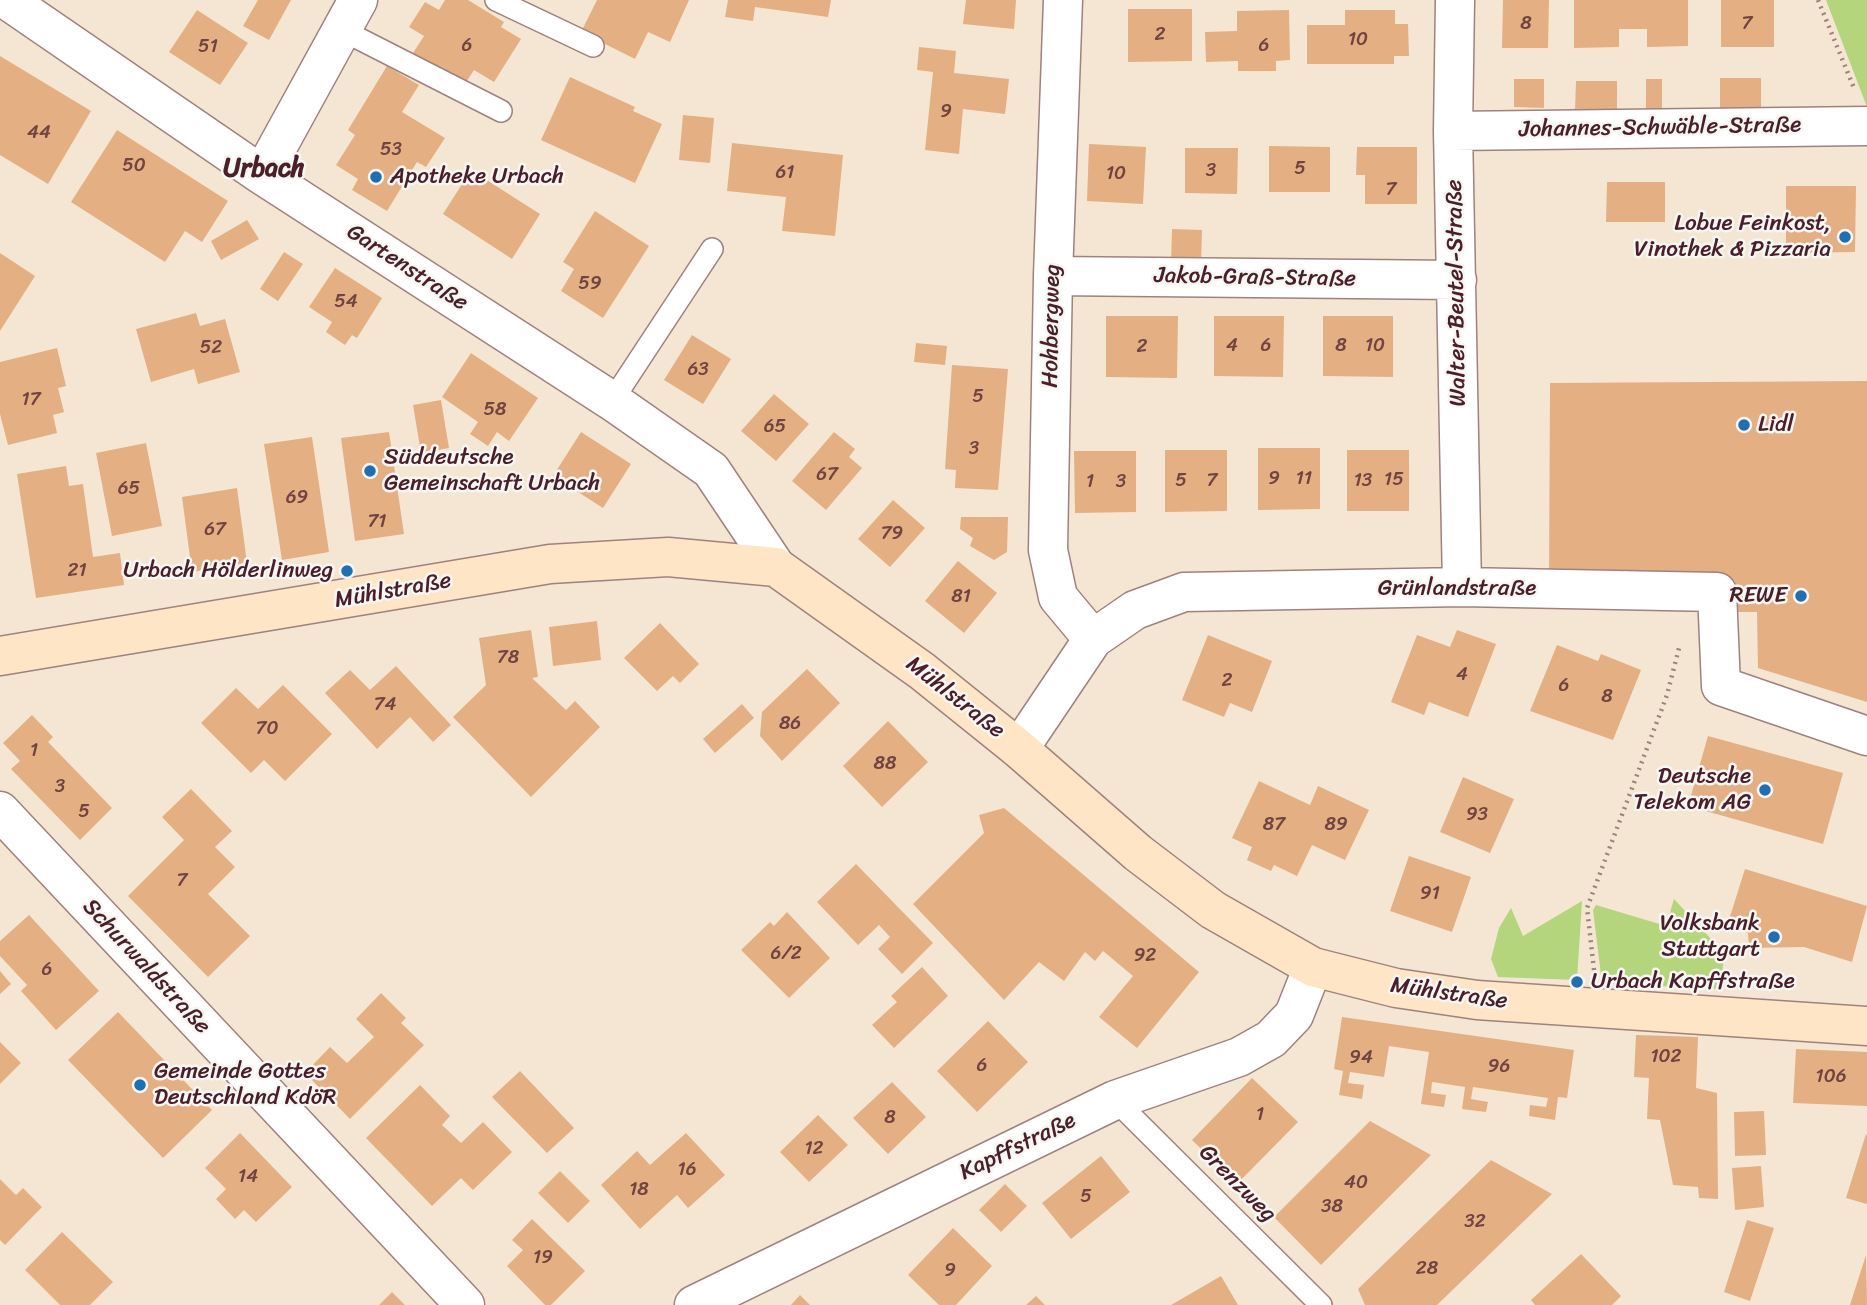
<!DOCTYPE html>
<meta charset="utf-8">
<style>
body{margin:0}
canvas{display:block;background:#f4e6d2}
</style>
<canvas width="1867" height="1305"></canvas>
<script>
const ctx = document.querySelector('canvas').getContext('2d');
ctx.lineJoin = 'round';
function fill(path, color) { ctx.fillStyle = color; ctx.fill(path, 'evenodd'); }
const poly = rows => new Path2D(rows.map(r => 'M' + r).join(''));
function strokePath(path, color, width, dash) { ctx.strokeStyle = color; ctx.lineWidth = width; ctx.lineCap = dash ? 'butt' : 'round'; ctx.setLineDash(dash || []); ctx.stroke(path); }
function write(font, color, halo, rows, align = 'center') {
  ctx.font = font + ' Sriracha,sans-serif'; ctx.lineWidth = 5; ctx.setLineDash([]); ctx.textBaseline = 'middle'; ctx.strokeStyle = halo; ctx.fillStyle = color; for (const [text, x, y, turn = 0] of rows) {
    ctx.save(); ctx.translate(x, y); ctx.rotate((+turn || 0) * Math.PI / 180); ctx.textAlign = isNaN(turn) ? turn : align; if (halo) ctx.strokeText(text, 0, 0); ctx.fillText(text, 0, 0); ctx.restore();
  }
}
fill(poly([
 [1826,0,1867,0,1867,107],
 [1674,899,1724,953,1721,989,1602,983,1593,910,1596,905,1666,926],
 [1582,901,1577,980,1498,977,1491,959,1499,928,1511,908,1523,936]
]), '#b4d57c');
fill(poly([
 [258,0,291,0,269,40,243,26],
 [445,0,468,0,504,22,501,27,521,39,494,82,474,70,465,84,413,53,424,36,409,27,425,2,439,10],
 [597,0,689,0,670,42,648,32,635,59,581,32],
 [728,0,831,0,828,17,755,7,753,21,725,17],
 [966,0,1016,0,1014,29,963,24],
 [1503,0,1549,0,1548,48,1502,48],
 [1574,0,1688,0,1688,46,1647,47,1647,29,1619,29,1619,47,1574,48],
 [1721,0,1774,0,1774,47,1721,47],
 [1128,9,1192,9,1192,61,1128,62],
 [197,10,248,43,220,85,169,52],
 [1289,10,1290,60,1276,61,1276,71,1238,71,1238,61,1206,62,1205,32,1237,31,1237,11],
 [1345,10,1395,10,1395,24,1408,24,1409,56,1394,56,1394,64,1307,64,1307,25,1345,25],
 [919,47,956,51,954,73,1009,79,1005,114,963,109,959,154,925,150,933,72,917,70],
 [0,56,91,111,48,184,0,155],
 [387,66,419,85,402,112,445,138,426,167,417,162,387,211,352,190,358,179,336,165,355,135,348,130],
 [570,77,635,107,633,111,662,124,635,183,541,140],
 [1720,78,1761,78,1761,108,1720,108],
 [1514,79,1544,79,1544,108,1514,107],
 [1646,79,1662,79,1662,113,1646,112],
 [1576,81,1617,81,1617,111,1575,111],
 [683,115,714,118,710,163,679,160],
 [117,130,228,201,202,242,185,231,165,262,71,202],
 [732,143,843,155,835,236,782,231,786,197,727,191],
 [1089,144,1146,147,1143,204,1087,201],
 [1269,146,1330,147,1330,192,1269,192],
 [1357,147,1417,147,1417,204,1365,204,1365,175,1356,175],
 [1185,148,1238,148,1237,194,1185,193],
 [471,170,540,214,512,259,443,214],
 [1607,182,1665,182,1665,222,1606,222],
 [1786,186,1856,186,1855,252,1786,253],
 [595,211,649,246,603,318,561,291,574,269,563,262],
 [247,220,259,239,221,260,211,241],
 [1172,229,1202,230,1201,264,1171,264],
 [284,252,303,264,278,301,260,289],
 [0,253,35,276,0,331],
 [335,268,382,298,357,338,352,335,345,345,326,332,332,322,309,307],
 [196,313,200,326,225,319,240,372,198,384,194,369,151,382,136,329],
 [1106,316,1178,316,1177,378,1106,377],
 [1214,316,1284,316,1283,377,1214,376],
 [1323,316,1393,316,1393,377,1323,376],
 [692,335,731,359,703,404,664,380],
 [916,343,947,346,945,365,914,362],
 [57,348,66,386,58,388,64,412,53,415,57,433,8,445,0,414,0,362],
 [471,353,538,398,509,441,497,432,488,446,470,434,478,422,442,397],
 [952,365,1008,369,998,490,955,488,956,470,945,469],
 [1867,381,1867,702,1758,668,1757,612,1736,612,1735,581,1549,578,1550,383],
 [774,394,809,424,776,461,741,431],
 [441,400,449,448,421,453,413,405],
 [389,432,404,534,355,541,341,438],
 [581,432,631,464,603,508,553,476],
 [834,432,855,449,849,457,862,468,826,510,792,481],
 [312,437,329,552,282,560,264,444],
 [146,443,162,526,112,536,96,453],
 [1258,448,1320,448,1320,509,1258,510],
 [1165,450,1227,450,1227,511,1165,512],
 [1347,450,1409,450,1409,511,1347,511],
 [1074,451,1136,451,1136,512,1075,513],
 [66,466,69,486,83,484,93,557,120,553,124,585,36,598,17,474],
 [237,488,247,563,192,572,182,497],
 [893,500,925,528,890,567,858,539],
 [961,517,1008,517,1007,552,994,560,970,546,973,538,960,529],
 [958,561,997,593,964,633,925,601],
 [597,621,601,660,553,666,549,627],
 [660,623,699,664,680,683,673,676,657,691,624,658],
 [531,630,538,677,532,678,566,710,575,701,600,727,531,797,453,717,486,685,479,638],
 [1457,630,1496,644,1468,717,1429,702,1424,715,1391,702,1417,635,1450,647],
 [1208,635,1272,661,1252,712,1230,703,1224,717,1182,700],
 [1557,645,1598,661,1601,654,1641,670,1613,740,1530,711],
 [396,666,451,725,433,742,410,717,377,749,325,693,350,670,370,690],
 [807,669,840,703,782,761,760,736,762,712],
 [283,685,332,734,285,781,264,760,251,773,201,723,236,688,258,709],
 [742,704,754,718,715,753,703,739],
 [32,715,53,737,48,742,112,808,80,840,11,769,20,761,3,743],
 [888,721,928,762,882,807,843,766],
 [1708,736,1843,773,1823,844,1688,806],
 [1463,777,1514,799,1490,853,1440,832],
 [1259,781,1310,805,1318,786,1369,810,1345,860,1312,845,1297,876,1274,865,1271,871,1247,860,1252,847,1232,838],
 [191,789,232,831,215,847,235,867,208,894,250,936,208,977,128,896,184,840,162,817],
 [1004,808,1199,972,1137,1048,1099,1017,1133,976,1103,951,1095,961,1085,952,1064,981,1039,962,1004,1000,913,904,984,833,979,815],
 [1409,856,1471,877,1452,932,1390,911],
 [856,864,933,943,902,974,878,949,890,937,879,925,858,945,817,902],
 [1745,869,1867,906,1852,962,1804,947,1749,948,1748,933,1727,926],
 [787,912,830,958,789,998,741,950,770,922,774,926],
 [29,915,99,991,56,1030,21,991,27,985,0,956,0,941],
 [922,967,948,996,894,1048,872,1025,897,1002,891,996],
 [0,971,11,984,0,994],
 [381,993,406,1018,401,1023,424,1045,350,1119,305,1073,330,1047,347,1063,374,1037,356,1019],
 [118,1012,212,1110,163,1158,68,1060],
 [1342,1017,1574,1050,1567,1098,1558,1097,1555,1120,1529,1116,1530,1105,1546,1107,1548,1098,1473,1087,1471,1099,1488,1102,1486,1112,1462,1109,1465,1087,1432,1082,1431,1093,1446,1095,1444,1107,1421,1104,1429,1052,1389,1046,1384,1077,1350,1072,1348,1083,1364,1085,1362,1099,1339,1095,1343,1071,1334,1069],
 [988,1021,1028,1062,977,1112,937,1071],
 [1636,1035,1698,1037,1696,1088,1717,1093,1718,1199,1699,1198,1698,1187,1673,1185,1660,1120,1647,1119,1649,1078,1634,1077],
 [0,1042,21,1063,0,1084],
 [1796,1049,1867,1052,1867,1106,1793,1103],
 [520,1071,574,1128,547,1153,492,1097],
 [1252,1078,1298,1122,1237,1184,1192,1140],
 [892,1082,926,1117,888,1154,853,1118],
 [420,1085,450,1116,442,1125,461,1143,483,1122,512,1152,473,1190,461,1178,432,1206,366,1138],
 [1764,1111,1766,1155,1735,1156,1734,1112],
 [818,1115,848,1145,809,1182,780,1152],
 [1370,1121,1431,1155,1321,1265,1274,1217],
 [240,1133,292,1187,256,1222,244,1210,235,1219,216,1199,226,1189,205,1168],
 [686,1133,725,1175,688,1208,677,1195,640,1229,601,1185,637,1151,650,1165],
 [1866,1134,1867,1135,1867,1204,1846,1198],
 [1101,1156,1130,1192,1071,1239,1042,1203],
 [1491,1160,1552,1194,1437,1305,1365,1305,1358,1289],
 [1761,1166,1764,1207,1735,1210,1732,1168],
 [560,1171,590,1201,568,1223,538,1193],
 [0,1179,16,1195,23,1188,42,1207,5,1245,0,1240],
 [1005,1184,1027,1206,1001,1232,979,1210],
 [532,1219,585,1271,551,1305,545,1305,507,1266,523,1250,512,1240],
 [1747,1220,1774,1228,1750,1301,1724,1292],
 [953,1228,992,1266,956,1305,939,1305,908,1275],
 [62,1232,113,1282,90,1305,60,1305,25,1270],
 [1581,1254,1621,1296,1612,1305,1535,1305,1531,1300],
 [1866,1255,1867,1305,1850,1305],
 [1221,1276,1238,1305,1171,1305],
 [392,1292,405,1305,379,1305],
 [800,1295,810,1305,791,1305],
 [1036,1296,1045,1305,1026,1305]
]), '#e5af84');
const lane = poly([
 [496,0,593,46],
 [342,30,501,111],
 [612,401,712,249],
 [1115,1100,1321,1305]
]);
const street = poly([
 [7,0,262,175,612,401,711,470,776,567],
 [1063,0,1053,276,1048,550,1058,597,1093,639],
 [1455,0,1453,131,1462,587],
 [1453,131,1867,126],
 [262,175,358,0],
 [1053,276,1457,280],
 [1019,749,1093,639,1135,610,1184,592,1462,587,1717,592,1721,686,1867,736],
 [0,811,465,1305],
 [694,1305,1115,1100,1239,1057,1271,1039,1294,1015,1313,967]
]);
const secondary = poly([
 [0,656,550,564,668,557,776,567,922,671,1019,749,1138,853,1213,910,1313,967,1396,988,1477,1000,1867,1026]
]);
strokePath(lane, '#9f827e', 24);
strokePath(street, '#9f827e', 41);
strokePath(secondary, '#9f827e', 41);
strokePath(poly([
 [1818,0,1854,88],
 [1594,970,1587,908,1667,695,1679,648]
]), '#9f827e', 4.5, [2, 5]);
strokePath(lane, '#fff', 21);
strokePath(street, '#fff', 38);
strokePath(secondary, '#fde5c5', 38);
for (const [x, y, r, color] of [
 [376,177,7,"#1f6fb2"],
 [1845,237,7,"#1f6fb2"],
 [1744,425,7,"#1f6fb2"],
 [370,471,7,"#1f6fb2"],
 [347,571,7,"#1f6fb2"],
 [1801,596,7,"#1f6fb2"],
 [1765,790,7,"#1f6fb2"],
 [1774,937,7,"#1f6fb2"],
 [1577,982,7,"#1f6fb2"],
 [140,1085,7,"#1f6fb2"]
]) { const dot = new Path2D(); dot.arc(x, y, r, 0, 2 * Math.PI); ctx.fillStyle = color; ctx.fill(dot); strokePath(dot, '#f6f6f2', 2.5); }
write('19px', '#714341', null, [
 ["8",1526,24],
 ["7",1747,24],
 ["2",1160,35],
 ["10",1358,40],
 ["6",467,46],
 ["6",1264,46],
 ["51",208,47],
 ["9",946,112],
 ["44",39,133],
 ["53",391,150],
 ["50",134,166],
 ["5",1300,169],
 ["3",1211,171],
 ["61",785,173],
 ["10",1116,174],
 ["7",1391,190],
 ["59",590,284],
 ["54",346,302],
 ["4",1232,346],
 ["6",1266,346],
 ["8",1341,346],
 ["10",1375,346],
 ["2",1142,347],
 ["52",211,348],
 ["63",698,370],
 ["5",978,397],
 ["17",31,400],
 ["58",495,410],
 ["65",775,427],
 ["3",974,449],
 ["67",827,475],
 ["9",1274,479],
 ["11",1304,479],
 ["15",1394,480],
 ["5",1181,481],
 ["7",1212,481],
 ["13",1363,481],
 ["1",1090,482],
 ["3",1121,482],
 ["65",129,489],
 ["69",297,498],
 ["71",377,522],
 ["67",215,530],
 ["79",892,534],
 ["21",77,571],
 ["81",961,597],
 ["78",508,658],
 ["4",1462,675],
 ["2",1227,681],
 ["6",1564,686],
 ["8",1607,697],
 ["74",385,705],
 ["86",790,724],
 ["70",267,729],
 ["1",34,751],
 ["88",885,764],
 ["3",60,787],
 ["5",84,812],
 ["93",1477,815],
 ["87",1274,825],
 ["89",1336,825],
 ["7",182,881],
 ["91",1430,894],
 ["6/2",786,954],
 ["92",1145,956],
 ["6",47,970],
 ["102",1666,1057],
 ["94",1361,1058],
 ["6",982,1066],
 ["96",1499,1067],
 ["106",1831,1077],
 ["1",1260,1115],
 ["8",890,1118],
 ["12",814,1149],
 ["16",687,1170],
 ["14",248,1177],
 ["40",1356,1183],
 ["18",639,1190],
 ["5",1086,1197],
 ["38",1332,1207],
 ["32",1475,1222],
 ["19",543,1258],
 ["28",1427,1269],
 ["9",950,1271]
]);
write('23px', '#4a1f2b', '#f6f6f2', [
 ["Johannes-Schwäble-Straße",1660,128,-1],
 ["Gartenstraße",407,268,33],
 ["Jakob-Graß-Straße",1255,278,1],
 ["Walter-Beutel-Straße",1457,293,-91],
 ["Hohbergweg",1052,326,-89],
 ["Grünlandstraße",1457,589],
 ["Mühlstraße",393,591,-10],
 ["Mühlstraße",955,698,38],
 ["Schurwaldstraße",146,967,47],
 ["Mühlstraße",1449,994,8],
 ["Kapffstraße",1018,1147,-26],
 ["Grenzweg",1237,1184,45]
]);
write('23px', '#4a1f2b', '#f6f6f2', [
 ["Apotheke Urbach",390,177],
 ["Lobue Feinkost,",1831,224,"right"],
 ["Vinothek & Pizzaria",1831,250,"right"],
 ["Lidl",1758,425],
 ["Süddeutsche",384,458],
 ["Gemeinschaft Urbach",384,484],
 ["Urbach Hölderlinweg",333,571,"right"],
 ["REWE",1787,596,"right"],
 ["Deutsche",1751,777,"right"],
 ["Telekom AG",1751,803,"right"],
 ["Volksbank",1760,924,"right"],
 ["Stuttgart",1760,950,"right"],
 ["Urbach Kapffstraße",1591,982],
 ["Gemeinde Gottes",154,1072],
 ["Deutschland KdöR",154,1098]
], 'left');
write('bold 26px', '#4a1f2b', '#f6f6f2', [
 ["Urbach",264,169]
]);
</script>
